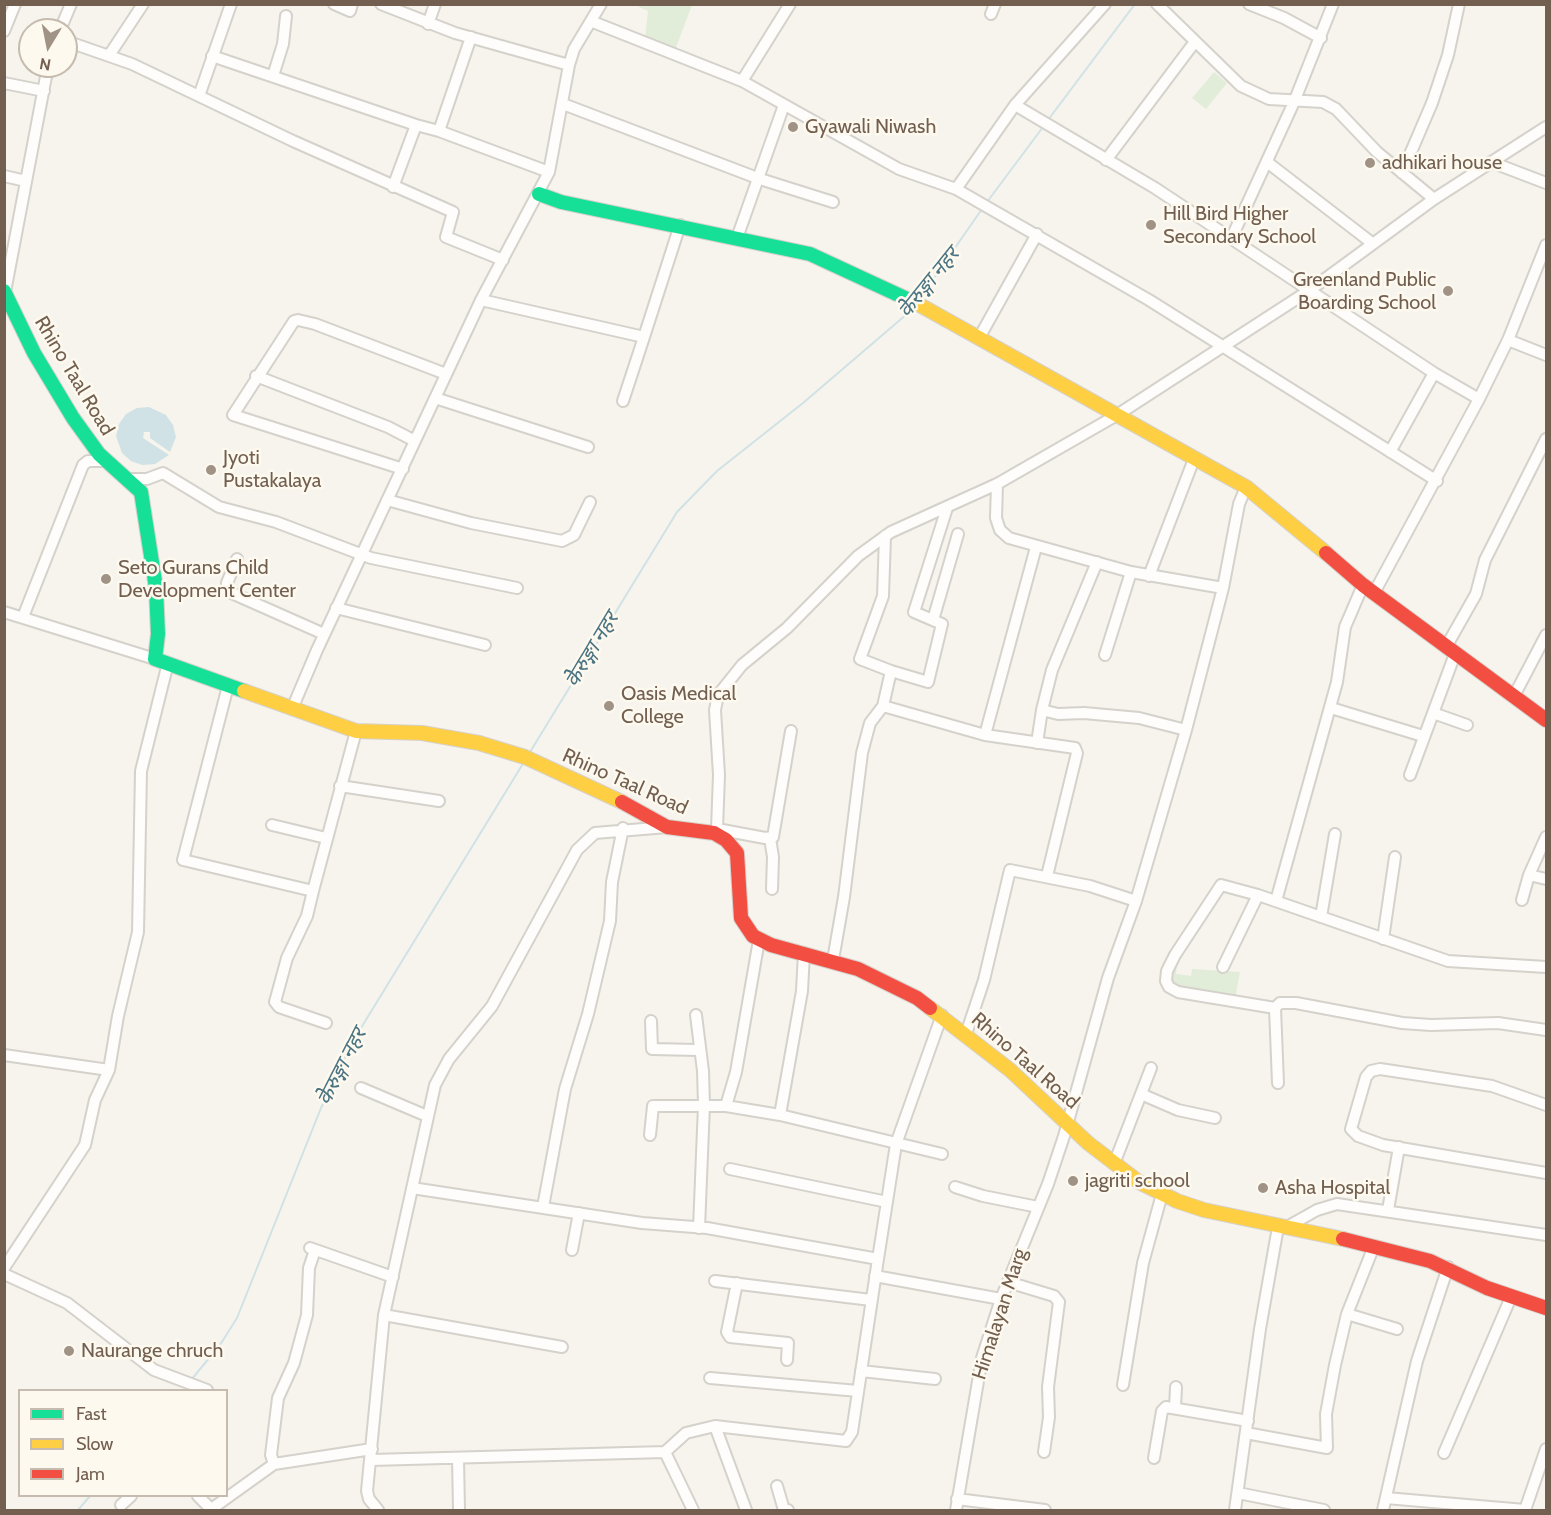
<!DOCTYPE html>
<meta charset="utf-8">
<style>
body{margin:0}
#map{position:relative;width:1551px;height:1515px;overflow:hidden;background:#f6f4ed;font-family:Cabin,sans-serif}
canvas{display:block}
.frame{position:absolute;inset:0;border:6px solid #725f4f;pointer-events:none}
.legend{position:absolute;left:18px;top:1389px;width:210px;height:108px;box-sizing:border-box;background:#fdf9ef;border:2px solid #c5bbaf;margin:0;padding:8px 10px;list-style:none;font-size:18px;color:#725f4f}
.legend li{display:flex;align-items:center;gap:12px;height:30px}
.legend b{width:30px;border:2px solid #c5bbaf}
.north{position:absolute;left:18px;top:18px;width:60px;height:60px;box-sizing:border-box;background:#fdf9ef;border:2px solid #c5bbaf;border-radius:50%;rotate:190deg;font-size:16px;font-weight:700;line-height:24px;text-align:center;color:#725f4f}
.north::after{content:'';display:block;margin:auto;width:21px;height:27px;background:#a09386;clip-path:polygon(50% 0,100% 100%,50% 72%,0 100%)}
</style>
<div id="map">
<canvas width="1551" height="1515"></canvas>
<div class="frame"></div>
<ul class="legend">
<li><b style="height:8px;background:#16e098"></b>Fast</li>
<li><b style="height:8px;background:#ffcf43"></b>Slow</li>
<li><b style="height:8px;background:#f24e42"></b>Jam</li>
</ul>
<div class="north">N</div>
</div>
<script>
const ctx = document.querySelector('canvas').getContext('2d');
ctx.lineJoin = 'round';
function fill(path, color) { ctx.fillStyle = color; ctx.fill(path, 'evenodd'); }
const poly = rows => new Path2D(rows.map(r => 'M' + r).join(''));
function strokePath(path, color, width, dash) { ctx.strokeStyle = color; ctx.lineWidth = width; ctx.lineCap = dash ? 'butt' : 'round'; ctx.setLineDash(dash || []); ctx.stroke(path); }
function write(font, color, halo, rows, align = 'center') {
  ctx.font = font + ' Cabin,"Noto Sans Devanagari",sans-serif'; ctx.lineWidth = 5; ctx.setLineDash([]); ctx.textBaseline = 'middle'; ctx.strokeStyle = halo; ctx.fillStyle = color; for (const [text, x, y, turn = 0] of rows) {
    ctx.save(); ctx.translate(x, y); ctx.rotate((+turn || 0) * Math.PI / 180); ctx.textAlign = isNaN(turn) ? turn : align; if (halo) ctx.strokeText(text, 0, 0); ctx.fillText(text, 0, 0); ctx.restore();
  }
}
fill(poly([
 [635,5,692,5,675,50,645,38,648,11],
 [1214,72,1227,83,1206,109,1192,98],
 [1177,964,1176,974,1191,976,1192,969,1240,972,1235,999,1174,985,1171,977]
]), '#e2edd9');
fill(poly([
 [149,407,166,415,173,425,176,437,170,452,150,438,150,432,144,432,143,438,169,455,155,464,142,465,131,461,122,453,116,436,119,424,126,414,137,408]
]), '#d0e2e5');
strokePath(poly([
 [1048,120,1135,4],
 [987,202,1043,127],
 [920,298,982,209],
 [530,752,677,512,717,471,803,403,914,308],
 [191,1380,220,1345,237,1318,321,1108,353,1041,524,762],
 [78,1510,90,1496]
]), '#d0e2e5', 2);
const street = poly([
 [334,4,350,11,352,4],
 [381,4,455,33,569,65],
 [1157,4,1241,86,1269,99,1323,102,1336,109,1377,152,1434,199],
 [1249,4,1284,18,1321,38],
 [991,14,995,4],
 [593,22,742,81,899,169,956,189,1149,300,1437,481],
 [428,24,435,4],
 [60,30,71,4],
 [4,31,15,4],
 [66,41,132,64,293,141,453,212,446,237,503,260],
 [110,54,143,4],
 [212,56,416,125],
 [273,76,283,44,286,16],
 [742,81,790,4],
 [4,83,44,91],
 [199,96,231,4],
 [563,104,760,179,833,202],
 [1015,105,1155,188,1434,373,1479,399],
 [439,131,471,37],
 [1106,160,1194,43],
 [1267,162,1372,243],
 [1491,162,1546,183],
 [1402,173,1432,103,1448,55,1459,4],
 [4,176,26,181],
 [393,187,416,125,439,131,549,172],
 [956,189,1015,105,1105,4],
 [1232,237,1294,102,1333,4],
 [737,238,784,105],
 [5,292,48,66],
 [481,300,644,337,680,225],
 [979,338,1037,234],
 [1508,340,1546,355],
 [256,376,388,427,415,441],
 [435,398,588,447],
 [623,401,644,337],
 [1390,452,1434,373],
 [403,469,233,415,294,321,298,320,315,324,446,374],
 [126,479,147,479,163,473,219,507,276,522,371,558,517,588],
 [997,484,996,518,1000,530,1009,538,1131,572,1223,588,1239,504,1246,487],
 [387,500,471,523,562,541,574,535,590,502],
 [237,559,227,583,227,591,324,634],
 [1149,576,1194,459],
 [1374,593,1479,399,1508,340,1546,245],
 [336,608,485,645],
 [4,612,155,659],
 [23,617,83,465,88,461,107,461],
 [933,620,958,534],
 [1446,647,1476,594,1485,560,1546,439],
 [1105,655,1131,572],
 [891,671,928,682,942,624,914,612,947,508],
 [228,686,183,860,313,891,356,731],
 [1514,696,1546,635],
 [883,706,891,671,860,659,883,596,885,536],
 [1331,708,1423,736],
 [292,709,317,650,481,300,549,172,569,65,574,49,601,4],
 [1042,710,1058,714,1084,713,1139,718,1186,730],
 [1433,713,1467,725],
 [985,735,1036,547],
 [1037,743,1042,710,1052,670,1097,562],
 [1410,775,1455,654],
 [340,786,439,801],
 [272,825,326,838],
 [717,829,765,838,773,837,791,731],
 [714,833,717,829,719,775,715,710,718,695,742,665,787,628,858,556,891,532,997,484,1117,415,1310,290,1434,199,1546,127],
 [770,838,773,857,772,889],
 [1529,875,1546,879],
 [313,891,307,916,287,958,275,1002,279,1007,326,1023],
 [1522,900,1529,875,1546,837],
 [1276,901,1337,682,1345,627,1363,585],
 [1321,917,1335,834],
 [1383,939,1395,857],
 [833,960,844,897,862,753,870,723,883,706,985,735,1075,748,1077,753,1047,876],
 [1223,967,1258,895],
 [1546,967,1448,961,1258,895,1221,885,1175,955,1167,971,1166,981,1169,987,1178,992,1275,1008,1280,1003,1296,1003,1402,1023,1431,1025,1498,1023,1546,1030],
 [1275,1008,1278,1083],
 [696,1015,703,1071,704,1105,699,1228],
 [651,1021,652,1049,698,1050],
 [966,1034,984,980,1010,870,1090,886,1136,901],
 [4,1055,109,1070],
 [361,1088,427,1116],
 [1141,1094,1178,1110,1215,1118],
 [1546,1105,1492,1086,1380,1069,1371,1071,1366,1077,1351,1129,1358,1136,1383,1145,1546,1173],
 [726,1106,736,1072,759,940],
 [780,1115,802,991,804,953],
 [650,1135,653,1106,726,1106,780,1115,942,1154],
 [1114,1164,1151,1068],
 [730,1169,887,1202],
 [955,1187,983,1196,1038,1207],
 [412,1188,642,1223,707,1228,878,1259,896,1144,942,1015],
 [543,1207,565,1089,588,1014,610,921,612,882,623,828],
 [1388,1210,1399,1147],
 [1285,1228,1317,1210,1337,1204,1546,1235],
 [310,1248,393,1277],
 [572,1250,579,1213],
 [4,1268,85,1145,95,1100,109,1070,118,1016,138,932,141,771,168,663],
 [4,1274,67,1303,154,1370,207,1390],
 [875,1276,1001,1299],
 [715,1281,871,1300],
 [1008,1282,1054,1296,1059,1302,1048,1387,1049,1417,1044,1452],
 [737,1283,727,1332,730,1337,788,1343,787,1360],
 [1347,1314,1397,1329],
 [384,1315,562,1347],
 [861,1371,935,1379],
 [710,1378,858,1391],
 [1123,1385,1143,1263,1162,1194],
 [1175,1408,1176,1387],
 [715,1426,746,1510],
 [1246,1433,1327,1448,1326,1414,1335,1365,1347,1314,1374,1246],
 [665,1452,693,1510],
 [1444,1453,1511,1297],
 [458,1458,459,1510],
 [1154,1458,1162,1411,1166,1407,1248,1421],
 [371,1460,665,1452,686,1433,715,1426,846,1441,852,1432,878,1259],
 [274,1464,271,1455,278,1398,294,1363,307,1315,309,1268,315,1250],
 [777,1486,784,1510,788,1510],
 [1238,1493,1324,1510],
 [198,1496,211,1509],
 [1386,1498,1525,1510],
 [957,1499,1045,1510],
 [121,1505,131,1496],
 [210,1510,274,1464,372,1449],
 [378,1510,369,1499,367,1491,384,1315,435,1085,449,1059,492,1006,577,850,595,833,667,827],
 [956,1510,982,1358,1001,1299,1048,1184,1064,1136,1108,978,1136,901,1186,730,1223,588],
 [1235,1510,1260,1329,1278,1227],
 [1383,1510,1417,1361,1448,1267],
 [1525,1510,1546,1449]
]);
const fast = poly([
 [539,194,561,202,810,254,918,304],
 [4,291,34,353,73,418,99,454,141,492,156,588,158,634,155,659,244,691]
]);
const slow = poly([
 [918,304,1246,487,1326,553],
 [244,691,356,731,422,733,479,743,525,757,622,802],
 [930,1008,1010,1070,1088,1143,1139,1182,1177,1201,1204,1210,1343,1239]
]);
const jam = poly([
 [1326,553,1363,585,1546,720],
 [622,802,667,827,714,833,726,840,737,853,741,918,753,936,771,945,858,969,917,998,930,1008],
 [1343,1239,1430,1261,1487,1288,1546,1308]
]);
strokePath(street, '#d5d1cb', 14);
strokePath(fast, '#d6d1cb', 16);
strokePath(slow, '#d6d1cb', 16);
strokePath(jam, '#d6d1cb', 16);
strokePath(street, '#fefdfc', 10);
strokePath(fast, '#16e098', 14);
strokePath(slow, '#ffcf43', 14);
strokePath(jam, '#f24e42', 14);
for (const [x, y, r, color] of [
 [793,127,6,"#a09386"],
 [1370,163,6,"#a09386"],
 [1151,225,6,"#a09386"],
 [1448,291,6,"#a09386"],
 [211,470,6,"#a09386"],
 [106,579,6,"#a09386"],
 [609,706,6,"#a09386"],
 [1073,1181,6,"#a09386"],
 [1263,1188,6,"#a09386"],
 [69,1351,6,"#a09386"]
]) { const dot = new Path2D(); dot.arc(x, y, r, 0, 2 * Math.PI); ctx.fillStyle = color; ctx.fill(dot); strokePath(dot, '#fdf9ef', 2); }
write('20px', '#725f4f', '#fdf9ef', [
 ["Gyawali Niwash",805,127],
 ["adhikari house",1382,163],
 ["Hill Bird Higher",1163,214],
 ["Secondary School",1163,237],
 ["Greenland Public",1436,280,"right"],
 ["Boarding School",1436,303,"right"],
 ["Jyoti",223,458],
 ["Pustakalaya",223,481],
 ["Seto Gurans Child",118,568],
 ["Development Center",118,591],
 ["Oasis Medical",621,694],
 ["College",621,717],
 ["jagriti school",1085,1181],
 ["Asha Hospital",1275,1188],
 ["Naurange chruch",81,1351]
], 'left');
write('20px', '#725f4f', '#fdf9ef', [
 ["Rhino Taal Road",74,376,59],
 ["Rhino Taal Road",625,782,24],
 ["Rhino Taal Road",1025,1061,41],
 ["Himalayan Marg",1000,1314,-72]
]);
write('italic 21px', '#4b7483', '#fdf9ef', [
 ["केेरुङ्गा नहर",929,283,-51],
 ["केेरुङ्गा नहर",592,650,-59],
 ["केेरुङ्गा नहर",342,1067,-63]
]);
</script>
